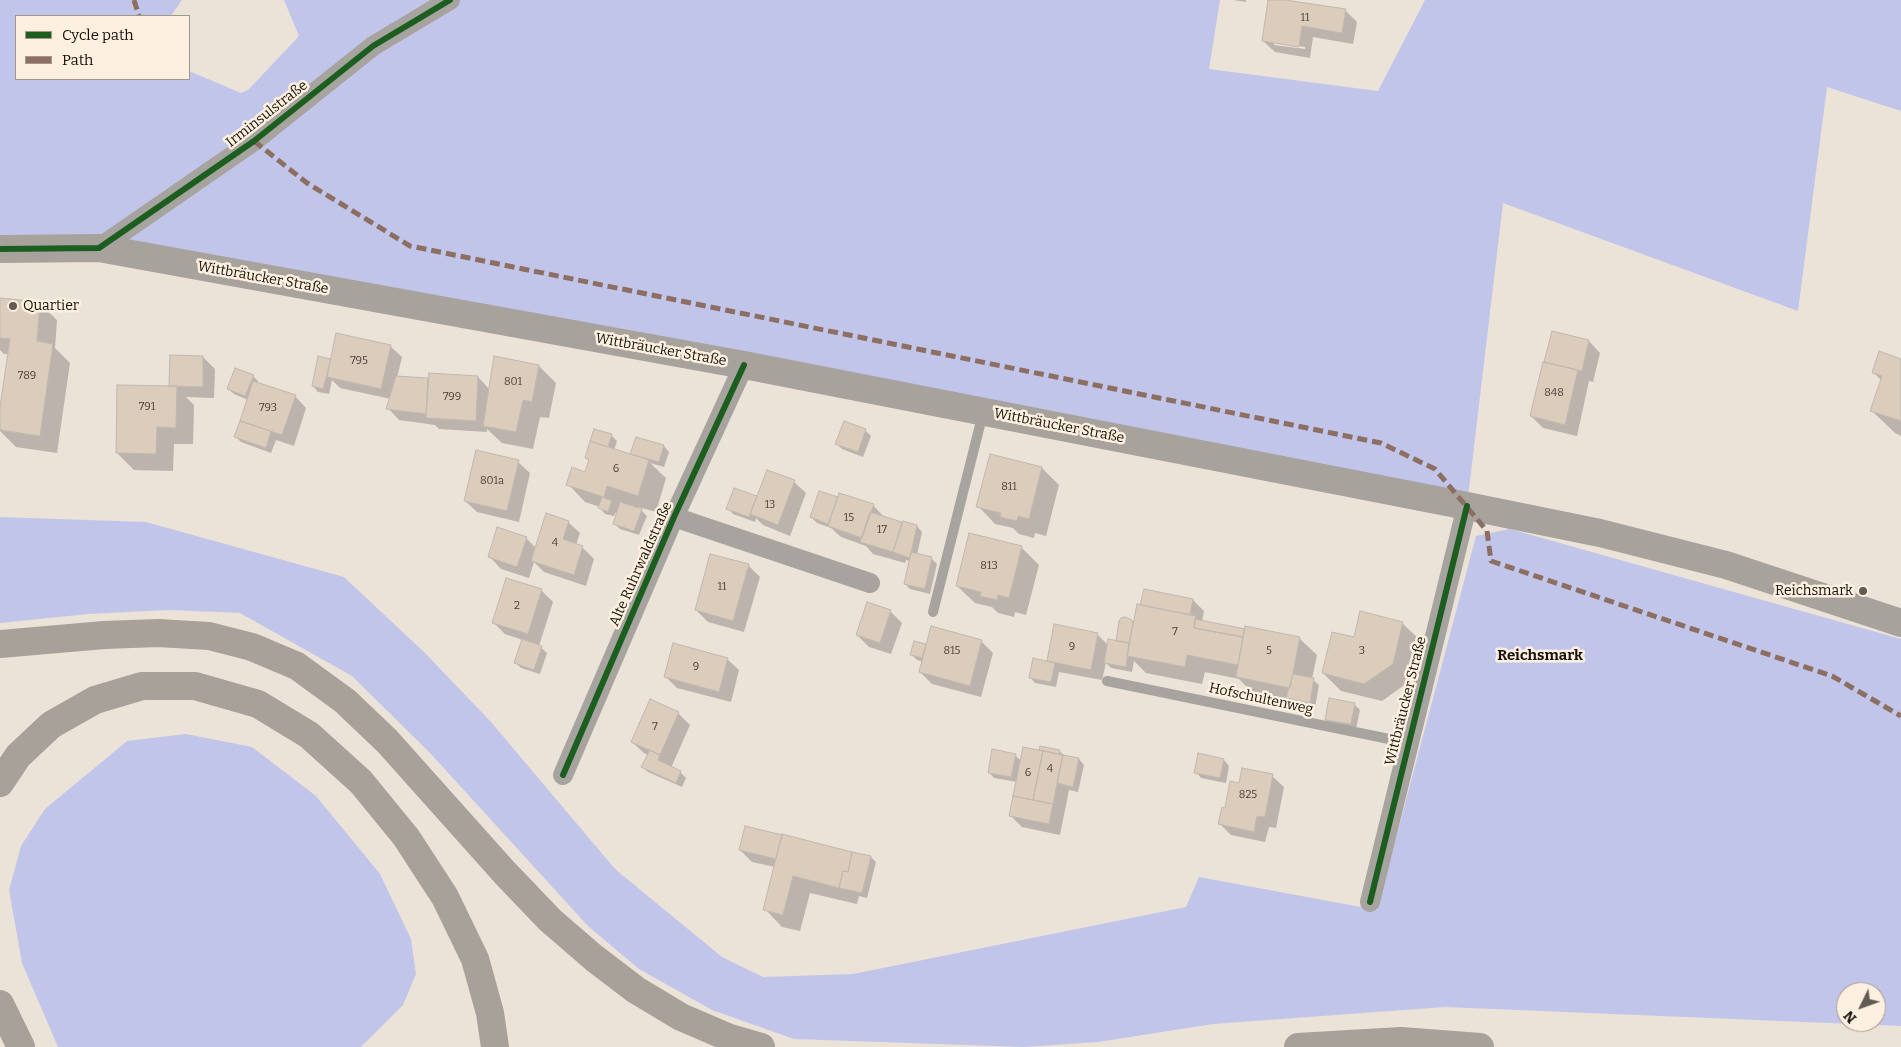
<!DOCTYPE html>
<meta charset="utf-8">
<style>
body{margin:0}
#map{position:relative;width:1901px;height:1047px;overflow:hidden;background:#ebe2d8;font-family:Bitter,serif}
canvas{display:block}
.legend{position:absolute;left:15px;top:15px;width:175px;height:65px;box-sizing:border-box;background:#fef0e1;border:1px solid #a2978b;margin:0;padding:6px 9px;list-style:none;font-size:15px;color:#17120b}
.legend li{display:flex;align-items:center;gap:10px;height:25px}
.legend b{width:25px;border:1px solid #a2978b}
.north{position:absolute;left:1836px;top:982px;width:50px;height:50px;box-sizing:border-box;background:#fef0e1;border:1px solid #a2978b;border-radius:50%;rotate:228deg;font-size:14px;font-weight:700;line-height:20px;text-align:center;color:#17120b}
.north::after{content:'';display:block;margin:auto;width:18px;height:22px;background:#615b53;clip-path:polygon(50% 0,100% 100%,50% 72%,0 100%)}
</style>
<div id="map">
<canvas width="1901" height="1047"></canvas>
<ul class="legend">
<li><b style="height:6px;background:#1b5e20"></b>Cycle path</li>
<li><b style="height:6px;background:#8d6e63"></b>Path</li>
</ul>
<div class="north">N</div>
</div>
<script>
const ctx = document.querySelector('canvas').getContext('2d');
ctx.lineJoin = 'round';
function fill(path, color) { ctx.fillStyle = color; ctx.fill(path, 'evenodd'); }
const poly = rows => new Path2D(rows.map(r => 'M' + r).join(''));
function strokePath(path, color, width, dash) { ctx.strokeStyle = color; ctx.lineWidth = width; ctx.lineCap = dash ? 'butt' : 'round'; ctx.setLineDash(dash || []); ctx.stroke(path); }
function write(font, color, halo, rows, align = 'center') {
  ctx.font = font + ' Bitter,serif'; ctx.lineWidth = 5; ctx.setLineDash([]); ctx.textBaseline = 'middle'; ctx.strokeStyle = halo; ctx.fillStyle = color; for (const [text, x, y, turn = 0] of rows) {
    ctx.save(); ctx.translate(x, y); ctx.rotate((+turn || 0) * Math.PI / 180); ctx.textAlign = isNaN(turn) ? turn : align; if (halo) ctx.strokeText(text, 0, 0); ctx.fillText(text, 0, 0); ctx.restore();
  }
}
fill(poly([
 [0,0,182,0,171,16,16,16,16,79,189,79,189,71,241,93,248,90,299,36,284,0,1220,0,1209,69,1378,91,1425,0,1901,0,1901,111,1827,87,1798,311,1503,203,1467,506,99,248,0,249],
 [0,517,146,522,344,577,425,653,491,722,615,869,722,957,763,977,853,974,1186,907,1199,877,1377,910,1476,536,1510,529,1901,639,1901,1026,1445,1007,1213,1024,1098,1042,1024,1047,794,1039,712,1010,639,969,588,926,430,753,352,676,240,613,169,610,88,614,0,623],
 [1846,992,1876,992,1876,1022,1846,1022],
 [186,734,252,747,316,796,380,874,411,939,416,974,403,1005,361,1047,58,1047,22,963,9,890,21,846,45,809,127,741]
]), '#c2c5ea');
fill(poly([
 [1233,0,1246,0,1246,2],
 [1270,0,1345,10,1357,22,1353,44,1313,37,1310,58,1275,52,1263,41],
 [1274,42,1305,47,1305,49,1274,45],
 [0,300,39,303,57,320,55,348,70,363,57,453,16,447,0,431,0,416,9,354,4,354,0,350],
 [1553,332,1589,341,1600,353,1593,382,1589,381,1577,436,1543,428,1531,416],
 [390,346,402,357,397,378,427,379,430,382,478,377,490,390,539,366,556,383,549,418,540,417,533,449,502,443,487,429,487,432,439,429,435,425,399,420,388,408,391,399,340,388,332,380,329,394,318,392,313,386,331,361],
 [203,357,215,369,214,398,186,397,194,405,193,444,174,444,173,471,134,470,117,453,173,388],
 [1901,360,1901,436,1895,433,1872,411,1882,381,1873,372],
 [253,376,258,381,258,384,295,396,306,408,294,446,276,440,271,453,241,442,236,437,248,400,234,394,228,389],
 [865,430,871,436,863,457,842,449,837,444],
 [611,435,617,441,614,450,635,457,632,454,664,446,669,452,664,467,650,463,666,478,656,512,638,507,647,516,639,535,620,529,614,523,618,512,616,512,614,516,605,514,600,508,600,507,585,502,568,484,586,473,590,461,586,458],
 [518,462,530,473,519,522,477,512,465,501],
 [1042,468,1059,485,1046,536,1035,533,1034,538,1019,534,1013,528,995,524,978,506],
 [767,471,794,482,806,493,790,536,763,525,756,518,755,522,733,514,728,508,757,499],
 [820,493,873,505,885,518,917,526,922,532,917,555,932,559,937,564,930,594,910,589,905,584,910,561,906,560,905,563,873,554,866,546,841,537,831,528,817,523,811,517],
 [568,522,580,533,576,545,582,547,594,559,586,586,544,572,534,562,529,578,501,569,490,557,526,538,536,548],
 [1021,547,1039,565,1026,615,1015,612,1014,617,998,613,992,607,975,603,957,586],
 [748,565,760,577,744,632,708,622,696,610],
 [507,579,542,591,553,602,539,646,547,653,540,674,521,668,516,663,523,640,505,634,493,622],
 [1193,600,1204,611,1202,622,1299,638,1317,655,1312,679,1319,685,1315,708,1254,694,1239,679,1205,672,1202,684,1146,673,1134,661,1132,672,1111,668,1106,663,1102,680,1059,672,1056,687,1035,683,1030,677,1051,663,1048,661,1097,634,1108,645,1117,642,1132,621,1134,624],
 [890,611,902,623,891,654,869,647,857,635],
 [1402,623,1420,640,1410,681,1382,701,1341,691,1323,673,1355,639],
 [981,641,993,653,981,697,932,684,920,672,923,662,917,660,912,655,925,645,927,646],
 [727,659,739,670,731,702,677,688,666,677],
 [1354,704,1360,710,1356,729,1332,725,1326,719],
 [678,713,690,725,671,768,680,772,686,778,682,787,648,772,643,767,649,756,644,753,632,742],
 [1040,750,1059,751,1065,756,1079,759,1084,765,1078,792,1069,790,1060,835,1022,827,1010,815,1017,782,994,778,989,772,1015,755,1021,761,1043,752],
 [1199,755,1224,760,1229,766,1226,783,1201,778,1196,772],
 [1272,776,1284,787,1276,828,1269,827,1265,842,1231,835,1220,824,1240,785],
 [740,850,871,857,876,862,867,898,859,896,857,904,810,893,800,931,782,927,765,909,775,867,752,862]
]), '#0003');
const building = poly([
 [1268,0,1285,0,1346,9,1342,33,1302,26,1299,47,1262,41,1268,0],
 [0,298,40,302,37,341,53,344,40,436,0,430,0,407,10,339,0,338,0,298],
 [1552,331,1589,340,1582,371,1544,362,1552,331],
 [336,333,391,345,381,389,327,377,336,333],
 [1879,351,1901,359,1901,421,1870,411,1882,376,1872,373,1879,351],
 [170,355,203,356,203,387,169,386,170,355],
 [318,356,331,359,323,389,312,386,318,356],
 [494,356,539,365,532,402,523,400,516,432,483,426,494,356],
 [1543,362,1578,370,1565,425,1530,416,1543,362],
 [235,368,254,375,245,396,227,389,235,368],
 [429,373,478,376,476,421,426,418,429,373],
 [396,376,428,378,426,414,386,409,396,376],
 [253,381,296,395,282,435,240,421,253,381],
 [117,385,177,386,176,428,157,427,156,454,116,453,117,385],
 [240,421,271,431,266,448,234,437,240,421],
 [844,421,866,429,858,452,835,444,844,421],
 [594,429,612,434,608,447,590,441,594,429],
 [636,437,664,445,659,462,630,454,636,437],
 [590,441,649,460,638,496,607,486,604,497,566,485,572,467,585,472,589,459,585,458,590,441],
 [476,450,519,460,507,511,464,501,476,450],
 [990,454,1042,467,1029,519,1018,516,1017,521,1000,517,1001,513,976,507,990,454],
 [767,470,795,480,778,525,750,514,767,470],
 [734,488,757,496,749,517,726,509,734,488],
 [819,491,838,497,828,524,810,517,819,491],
 [839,493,874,504,862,538,828,526,839,493],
 [602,497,612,501,608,512,598,508,602,497],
 [620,502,642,509,634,531,613,524,620,502],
 [870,512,902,522,893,552,860,542,870,512],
 [546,513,569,521,563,539,583,546,574,575,531,561,546,513],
 [903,521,917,525,910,558,893,552,903,521],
 [497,527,527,537,517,567,488,557,497,527],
 [969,533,1022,546,1009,598,998,595,997,600,980,596,981,592,956,586,969,533],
 [911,552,932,557,925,589,904,584,911,552],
 [710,554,749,564,733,621,695,610,710,554],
 [506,578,542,589,528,634,492,623,506,578],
 [1144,589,1193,599,1190,615,1140,605,1144,589],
 [867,602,891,610,880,643,856,635,867,602],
 [1137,604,1196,616,1194,628,1243,637,1238,665,1187,655,1185,667,1127,656,1137,604],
 [1360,611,1403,622,1393,664,1364,684,1322,673,1332,632,1354,637,1360,611],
 [1125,617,1132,620,1133,624,1129,643,1116,641,1119,621,1121,618,1125,617],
 [1195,619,1245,629,1243,637,1194,628,1195,619],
 [1054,624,1098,633,1091,670,1047,661,1054,624],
 [931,626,982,640,970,686,919,672,931,626],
 [1245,626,1300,637,1290,688,1236,677,1245,626],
 [522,639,542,646,534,670,514,663,522,639],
 [1108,639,1129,643,1126,667,1104,663,1108,639],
 [914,641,926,644,922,658,910,655,914,641],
 [673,643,728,658,719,692,664,677,673,643],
 [1033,658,1055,663,1051,682,1029,678,1033,658],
 [1293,674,1314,678,1310,703,1286,698,1293,674],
 [1329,698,1355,703,1351,724,1325,720,1329,698],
 [650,699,679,712,660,755,631,742,650,699],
 [1040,746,1060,750,1059,754,1039,750,1040,746],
 [1023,747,1043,751,1033,800,1013,796,1023,747],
 [992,749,1016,754,1011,777,988,773,992,749],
 [650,750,660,755,658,760,681,771,676,783,641,767,650,750],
 [1043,751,1063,755,1053,804,1033,800,1043,751],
 [1198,753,1224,759,1220,778,1194,773,1198,753],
 [1063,755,1079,758,1073,787,1057,783,1063,755],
 [1242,768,1273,774,1265,817,1257,816,1254,832,1218,824,1222,807,1225,808,1230,781,1239,783,1242,768],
 [1013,796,1053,804,1049,824,1009,816,1013,796],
 [745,826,782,835,776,859,739,850,745,826],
 [782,834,852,852,848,872,843,871,839,888,793,876,783,915,763,910,782,834],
 [852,852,871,856,862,893,839,888,843,871,848,872,852,852]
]);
fill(building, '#dcccbb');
strokePath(building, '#bfb8b0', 1);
strokePath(poly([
 [933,612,983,413],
 [1107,681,1389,739,1410,741]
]), '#a7a39f', 10);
strokePath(poly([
 [99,248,254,141,373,46,450,0],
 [674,517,870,583],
 [563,775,674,517,744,365],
 [1370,902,1467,506]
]), '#a7a39f', 20);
strokePath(poly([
 [0,249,99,248,744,365,1467,506,1600,533,1726,565,1901,623]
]), '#a8a29c', 28);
strokePath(poly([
 [0,644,104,635,158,633,209,636,252,647,297,666,345,701,387,741,505,873,550,920,594,958,636,990,681,1017,730,1038,761,1047],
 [0,783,18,756,51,725,95,700,142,686,195,686,258,704,309,735,361,782,406,837,445,897,475,959,490,1013,495,1047],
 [0,1004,21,1047],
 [1298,1047,1401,1041,1480,1047]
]), '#a7a19a', 28);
strokePath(poly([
 [134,0,139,16],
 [254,141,307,183,410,246,1381,443,1435,469,1487,531,1491,561,1832,676,1901,716]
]), '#8d6e63', 5, [10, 5]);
strokePath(poly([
 [0,249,99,248,254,141,373,46,450,0],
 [563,775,674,517,744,365],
 [1370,902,1467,506]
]), '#1b5e20', 6);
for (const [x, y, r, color] of [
 [13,306,5,"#615b53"],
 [1863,591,5,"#615b53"]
]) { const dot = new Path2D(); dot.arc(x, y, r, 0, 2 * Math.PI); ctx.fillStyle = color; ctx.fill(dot); strokePath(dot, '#fef0e1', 2); }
write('11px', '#484037', null, [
 ["11",1305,18],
 ["795",359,361],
 ["789",27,376],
 ["801",513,382],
 ["848",1554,393],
 ["799",452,397],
 ["791",147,407],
 ["793",268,408],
 ["6",616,469],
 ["801a",492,481],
 ["811",1009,487],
 ["13",770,505],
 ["15",849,518],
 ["17",882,530],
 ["4",555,543],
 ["813",989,566],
 ["11",722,587],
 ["2",517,606],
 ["7",1175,632],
 ["9",1072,647],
 ["815",952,651],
 ["5",1269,651],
 ["3",1362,651],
 ["9",696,667],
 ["7",655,727],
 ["4",1050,769],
 ["6",1028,773],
 ["825",1248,795]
]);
write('14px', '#17120b', '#fef0e1', [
 ["Irminsulstraße",267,114,-38],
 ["Wittbräucker Straße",263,278,10],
 ["Wittbräucker Straße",661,350,10],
 ["Wittbräucker Straße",1059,426,11],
 ["Alte Ruhrwaldstraße",641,564,-66],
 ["Hofschultenweg",1261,699,12],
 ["Wittbräucker Straße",1406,701,-76]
]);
write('14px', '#17120b', '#fef0e1', [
 ["Quartier",23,306],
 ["Reichsmark",1853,591,"right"]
], 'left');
write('bold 15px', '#17120b', '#fef0e1', [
 ["Reichsmark",1540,656]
]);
</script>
